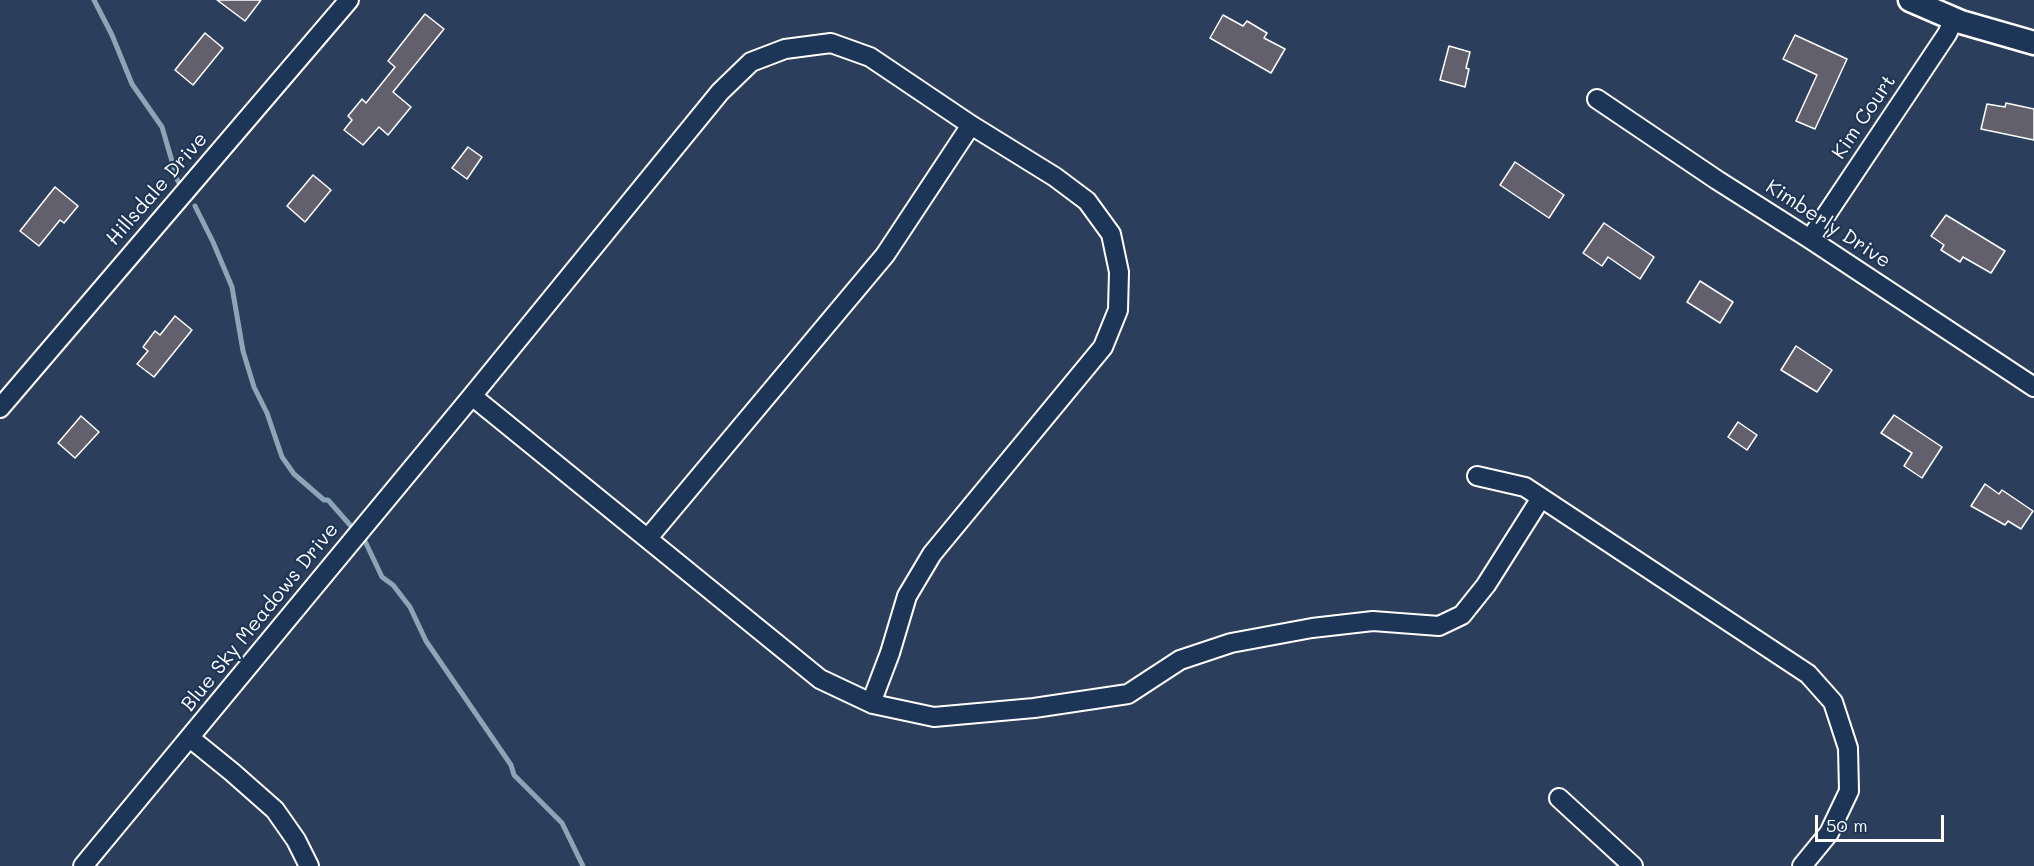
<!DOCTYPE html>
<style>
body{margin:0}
#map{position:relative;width:2034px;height:866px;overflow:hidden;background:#2b3e5b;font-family:Mali,sans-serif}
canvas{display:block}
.scale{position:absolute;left:1815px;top:815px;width:129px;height:27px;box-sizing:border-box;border:3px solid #fff;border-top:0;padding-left:8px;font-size:18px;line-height:21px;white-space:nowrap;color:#fff;-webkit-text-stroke:4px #1d3557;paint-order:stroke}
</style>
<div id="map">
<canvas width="2034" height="866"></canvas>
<div class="scale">50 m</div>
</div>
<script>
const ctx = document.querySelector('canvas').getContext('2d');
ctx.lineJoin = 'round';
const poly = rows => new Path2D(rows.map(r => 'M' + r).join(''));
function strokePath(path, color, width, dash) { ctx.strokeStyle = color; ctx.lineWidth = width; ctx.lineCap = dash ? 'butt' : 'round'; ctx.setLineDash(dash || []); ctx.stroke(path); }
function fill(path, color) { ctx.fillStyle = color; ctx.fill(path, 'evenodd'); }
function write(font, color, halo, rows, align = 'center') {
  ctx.font = font + ' Mali,sans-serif'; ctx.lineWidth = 4.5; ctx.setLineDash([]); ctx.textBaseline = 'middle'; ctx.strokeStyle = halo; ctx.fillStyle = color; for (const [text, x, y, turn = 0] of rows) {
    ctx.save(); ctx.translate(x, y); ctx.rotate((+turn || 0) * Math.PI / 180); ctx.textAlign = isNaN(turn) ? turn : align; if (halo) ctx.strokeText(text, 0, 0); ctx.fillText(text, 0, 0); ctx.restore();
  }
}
strokePath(poly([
 [94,0,112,35,132,84,162,127,174,168,173,173,181,186],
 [195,206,213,242,232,287,243,351,254,387,267,413,282,457,294,474,324,500,328,500,350,525],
 [364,539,382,577,393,585,410,607,426,641,511,765,514,775,562,823,583,866]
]), '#8ca6b8', 5);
const building = poly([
 [217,0,261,0,245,21,217,0],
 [425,14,444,29,393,92,411,107,388,135,379,127,363,145,344,130,352,120,348,116,362,99,366,103,395,67,388,61,425,14],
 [1223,15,1243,26,1247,21,1267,33,1264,38,1285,49,1271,73,1210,38,1223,15],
 [205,33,223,48,193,85,175,70,205,33],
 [1795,35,1847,59,1815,129,1796,121,1817,75,1783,59,1795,35],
 [1449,46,1470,52,1466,68,1469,69,1465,87,1440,80,1449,46],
 [2006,103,2034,109,2034,140,1981,129,1987,104,2005,107,2006,103],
 [468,147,482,157,467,179,452,168,468,147],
 [1515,162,1564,195,1549,218,1500,185,1515,162],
 [313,175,331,190,305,222,287,206,313,175],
 [55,187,78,206,64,223,60,220,39,246,20,231,55,187],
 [1946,215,2005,251,1991,273,1963,257,1960,262,1941,250,1944,245,1931,236,1946,215],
 [1604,223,1654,257,1640,279,1608,257,1602,266,1583,253,1604,223],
 [1700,281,1733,302,1720,323,1687,302,1700,281],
 [175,316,192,330,154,377,137,364,148,351,143,347,155,331,160,335,175,316],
 [1796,346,1832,370,1817,392,1781,370,1796,346],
 [1894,415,1942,447,1922,478,1904,466,1912,453,1881,433,1894,415],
 [81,416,99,432,75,458,58,443,81,416],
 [1738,422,1757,435,1747,450,1728,437,1738,422],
 [1985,484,1999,494,2002,490,2033,511,2021,529,2008,521,2005,525,1971,506,1985,484]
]);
fill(building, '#63606d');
strokePath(building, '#fff', 1.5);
const minor = poly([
 [1597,99,1717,180,1810,239,2034,387],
 [1810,239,1947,34,1954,19],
 [472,396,820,679,873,704,934,717,1034,708,1128,694,1180,660,1231,643,1312,628,1373,621,1439,626,1462,615,1486,585,1541,498],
 [0,408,349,0],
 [1477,476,1525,487,1808,674,1833,702,1848,748,1849,791,1829,833,1802,866],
 [648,538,885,255,971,125],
 [190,738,232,772,275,810,296,840,309,866],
 [1559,798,1633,866],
 [83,866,472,396,720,92,751,62,785,49,831,43,870,57,971,125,1055,177,1087,201,1111,234,1119,272,1118,310,1103,347,932,554,907,596,890,653,871,703]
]);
const major = poly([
 [1910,0,1961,22,2034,43]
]);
strokePath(minor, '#fff', 22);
strokePath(major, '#fff', 27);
strokePath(minor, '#1d3557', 18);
strokePath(major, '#1d3557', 22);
write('20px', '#fff', '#1d3557', [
 ["Kim Court",1864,117,-56],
 ["Hillsdale Drive",157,189,-49],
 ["Kimberly Drive",1828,224,33],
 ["Blue Sky Meadows Drive",260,617,-51]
]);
</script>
